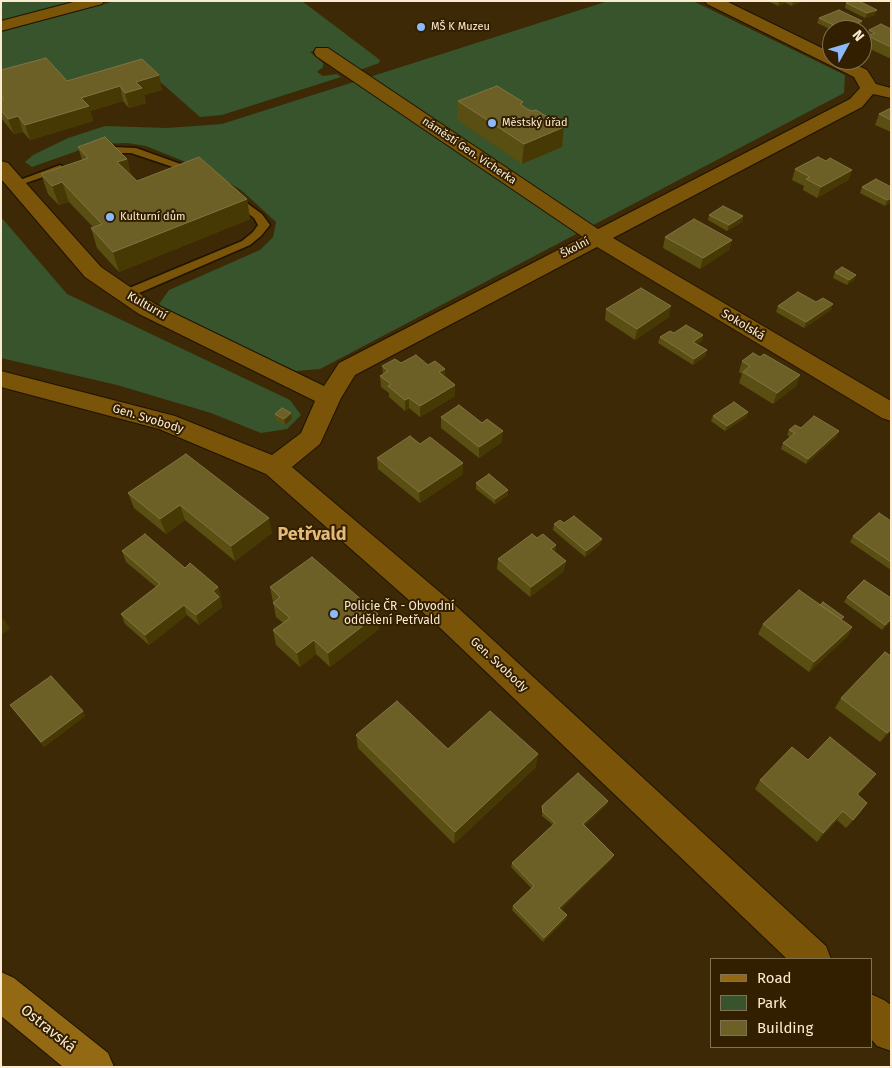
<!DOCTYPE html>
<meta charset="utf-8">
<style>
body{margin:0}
#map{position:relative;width:892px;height:1068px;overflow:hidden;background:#3d2905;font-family:"Fira Sans",sans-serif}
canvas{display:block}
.frame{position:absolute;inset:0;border:2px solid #fcebd1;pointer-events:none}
.legend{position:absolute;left:710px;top:958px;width:162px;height:90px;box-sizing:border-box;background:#321f00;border:1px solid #837154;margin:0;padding:6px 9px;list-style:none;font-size:15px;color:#fcebd1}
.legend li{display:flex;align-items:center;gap:10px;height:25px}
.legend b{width:25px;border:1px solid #837154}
.north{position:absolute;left:822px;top:20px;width:50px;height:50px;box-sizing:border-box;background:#321f00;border:1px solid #837154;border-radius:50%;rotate:51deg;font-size:14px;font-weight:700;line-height:20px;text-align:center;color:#fcebd1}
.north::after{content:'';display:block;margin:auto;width:18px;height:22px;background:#8cb9fc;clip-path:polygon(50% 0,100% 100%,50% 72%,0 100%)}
</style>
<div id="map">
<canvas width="892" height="1068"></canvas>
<div class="frame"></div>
<ul class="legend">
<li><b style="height:6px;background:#946914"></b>Road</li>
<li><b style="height:14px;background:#37542c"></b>Park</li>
<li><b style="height:14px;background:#6c6027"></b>Building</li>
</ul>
<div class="north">N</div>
</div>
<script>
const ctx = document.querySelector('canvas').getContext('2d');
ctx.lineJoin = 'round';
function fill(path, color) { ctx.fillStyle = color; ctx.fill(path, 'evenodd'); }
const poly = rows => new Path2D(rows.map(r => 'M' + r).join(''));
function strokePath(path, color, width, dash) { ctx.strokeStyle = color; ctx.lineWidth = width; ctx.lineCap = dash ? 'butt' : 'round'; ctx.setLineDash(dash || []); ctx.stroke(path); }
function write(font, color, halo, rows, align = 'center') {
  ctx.font = font + ' "Fira Sans",sans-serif'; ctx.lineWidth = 4; ctx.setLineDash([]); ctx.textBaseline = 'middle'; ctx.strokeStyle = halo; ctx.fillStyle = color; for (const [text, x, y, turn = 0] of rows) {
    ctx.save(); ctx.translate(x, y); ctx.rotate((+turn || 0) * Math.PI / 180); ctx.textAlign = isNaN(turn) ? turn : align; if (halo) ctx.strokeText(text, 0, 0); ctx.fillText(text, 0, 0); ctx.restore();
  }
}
fill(poly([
 [1,1,84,1,1,23],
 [115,1,302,1,380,60,379,63,360,70,326,47,310,52,323,63,323,67,317,72,323,76,337,74,341,77,222,115,200,117,149,72,74,94,1,83,1,32],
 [608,1,693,1,845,75,844,93,320,369,296,371,168,313,159,304,169,290,260,250,273,237,276,222,241,190,213,173,146,146,127,143,97,144,32,167,25,162,33,155,68,138,105,126,167,128,222,124],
 [1,217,67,294,290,400,301,415,287,429,261,433,211,413,117,385,1,358]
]), '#37542c');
const lane = poly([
 [115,147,136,148,203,172,198,175,194,174,131,153,115,153,98,157,93,154,115,147],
 [60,165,65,168,64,170,17,186,12,183,60,165],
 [233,193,262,214,270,225,261,236,250,245,130,297,122,297,120,294,122,291,242,241,253,232,258,225,254,218,229,198,228,196,233,193]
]);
const street = poly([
 [77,1,104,1,102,4,1,31,1,21,77,1],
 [705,1,726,1,832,53,832,60,846,60,867,70,876,84,891,88,891,98,873,94,862,107,613,238,891,401,891,421,882,418,597,247,355,375,341,398,320,444,292,467,455,605,826,946,831,959,787,959,435,623,266,474,159,429,1,387,1,371,175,416,272,455,301,433,315,401,139,314,85,277,1,179,1,161,8,163,101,267,155,304,324,386,339,363,583,237,316,56,314,52,316,48,328,48,598,229,850,99,860,88,854,77,707,4,705,1],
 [871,994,884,1000,891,1005,891,1051,877,1046,871,1039,871,994]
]);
const primary = poly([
 [1,972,14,978,108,1053,114,1067,63,1067,1,1016,1,972]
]);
strokePath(lane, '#1f1301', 3);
strokePath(street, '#1f1301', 2);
strokePath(primary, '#1f1301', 2);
fill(lane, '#795409');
fill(street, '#795409');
fill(primary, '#946914');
fill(poly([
 [768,1,803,1,792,6,786,3,778,6],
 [846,3,875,15,865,18,845,8],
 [819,18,862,21,861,26,853,30,832,30,817,23],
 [891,29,891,57,889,58,864,46,866,40,865,40,869,30],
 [1,70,67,81,162,90,144,95,146,103,129,108,123,101,90,111,93,121,30,140,23,132,14,134,1,118],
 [458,101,523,102,523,106,527,109,564,127,562,147,522,164,457,120],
 [891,108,891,132,875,125,879,114],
 [78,147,127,159,131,175,137,181,247,199,250,219,119,272,97,248,91,228,93,227,69,202,59,205,48,194,41,174,82,160],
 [826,161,852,170,848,180,817,198,803,190,804,186,792,180,795,169],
 [862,187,891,202,885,206,860,193],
 [709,215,743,216,742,222,727,231,708,220],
 [665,237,732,240,729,250,700,269,663,248],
 [835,272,854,280,847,285,833,278],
 [778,306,831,310,804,328,776,312],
 [606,309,669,317,635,340,605,320],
 [674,333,703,335,702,341,697,344,707,350,705,356,693,365,658,343,660,337],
 [760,357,800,375,796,386,773,404,739,383,742,374,739,372,742,361],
 [401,363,428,365,445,369,445,377,455,385,455,396,420,417,409,408,405,411,389,397,389,393,381,387,380,376,383,374,382,366],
 [748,412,746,417,725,431,711,421,713,416],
 [275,414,292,419,285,425,276,420],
 [441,417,482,423,502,442,479,458,441,428],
 [801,428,839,431,836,437,806,464,781,449,783,443,790,437,787,435,789,430],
 [186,454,272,533,235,561,185,520,166,534,134,508,128,493],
 [377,458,463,474,420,503,378,469],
 [476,483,508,490,508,495,495,504,476,489],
 [891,521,891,570,850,542,853,536],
 [564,523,601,544,585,557,553,530,554,524],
 [537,538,556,545,555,552,564,571,530,597,497,569,498,559],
 [122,551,185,568,218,587,221,597,220,598,222,607,199,625,187,615,149,645,125,624,121,614,156,587,126,562],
 [270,587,379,629,330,667,316,654,300,667,276,645,273,630,283,623,276,617],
 [847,597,891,598,891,621,882,630,844,602],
 [820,605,852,627,847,637,809,672,758,634,763,624],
 [891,656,891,731,880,742,835,708,841,698],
 [10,705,83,711,85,716,44,747],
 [356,735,448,749,536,767,454,844,358,748],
 [808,760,869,783,858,795,861,812,846,828,837,820,817,842,755,789,760,780],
 [608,801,606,805,584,826,612,859,561,909,567,915,566,919,543,942,512,910,513,906,532,889,511,867,512,863,553,825,542,816,542,806]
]), '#5a4f12');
fill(poly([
 [779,1,786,1,786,3,778,6],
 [793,1,803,1,792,6],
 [877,10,875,15,865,18,867,13],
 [862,21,861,26,853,30,844,30],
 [159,75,162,90,144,95,146,103,129,108,125,93,136,82],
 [120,86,123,101,90,111,93,121,30,140,25,125,81,98],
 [18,116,23,132,14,134,8,119],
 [564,127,562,147,522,164,524,144],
 [127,159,132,178,117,162],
 [852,170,848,180,817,198,821,187],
 [62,182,69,202,59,205,52,186],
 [891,198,891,202,885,206,887,200],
 [247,199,250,219,119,272,113,252],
 [743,216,742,222,727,231,729,225],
 [732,240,729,250,700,269,703,258],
 [856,275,854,280,847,285,849,280],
 [833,304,831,310,804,328,806,322],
 [671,306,669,317,635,340,637,329],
 [703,335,702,341,692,348,693,342],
 [707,350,705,356,693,365,694,359],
 [445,369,445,380,439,372],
 [800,375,796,386,773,404,777,393],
 [455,385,455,396,420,417,420,406],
 [409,398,409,408,405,411,405,400],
 [748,412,746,417,725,431,727,426],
 [291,413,292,419,285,425,284,419],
 [503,431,502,442,479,458,479,447],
 [839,431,836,437,806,464,808,459],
 [463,463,463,474,420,503,419,492],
 [508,490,508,495,495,504,495,499],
 [180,505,185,520,166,534,160,519],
 [269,518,272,533,235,561,231,546],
 [602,539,601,544,585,557,586,551],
 [556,545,555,556,551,549],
 [566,561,564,571,530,597,531,587],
 [218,587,221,597,220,598,222,607,199,625,196,615,213,591],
 [184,605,187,615,149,645,145,635],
 [378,614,379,629,330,667,328,653],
 [4,619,10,629,1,635,1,621],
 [891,619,891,621,882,630,885,625],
 [852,627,847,637,809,672,814,662],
 [314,640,316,654,300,667,297,653],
 [83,711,85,716,44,747,41,742],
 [891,729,891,731,880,742,887,733],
 [538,754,536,767,454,844,455,832],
 [876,774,869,783,850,803,857,794],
 [608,801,606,805,582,829,583,824],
 [867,803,861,812,846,828,853,820],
 [843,811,837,820,817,842,823,833],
 [614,855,612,859,558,912,559,908],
 [567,915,566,919,543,942,544,938]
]), '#473904');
const building = poly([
 [851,1,859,1,877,10,867,13,846,3,851,1],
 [839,10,862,21,844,30,819,18,839,10],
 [881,24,891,29,891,47,868,36,875,33,869,30,881,24],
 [46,58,67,81,142,59,159,75,136,82,142,88,125,93,120,86,81,98,89,106,25,125,18,116,8,119,1,110,1,100,4,99,1,95,1,70,46,58],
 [497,86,523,102,520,104,527,109,532,111,536,110,564,127,524,144,458,101,497,86],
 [891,108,891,120,879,114,891,108],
 [105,137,127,159,117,162,137,181,199,157,247,199,113,252,91,228,102,224,62,182,52,186,41,174,88,158,78,147,105,137],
 [818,157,826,161,830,158,852,170,821,187,806,179,810,177,795,169,818,157],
 [876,179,891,187,891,198,887,200,862,187,876,179],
 [723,206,743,216,729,225,709,215,723,206],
 [694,219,732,240,703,258,665,237,694,219],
 [842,267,856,275,849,280,835,272,842,267],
 [641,288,671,306,637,329,606,309,641,288],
 [798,292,816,302,823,298,833,304,806,322,778,306,798,292],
 [686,325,703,335,693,342,707,350,694,359,660,337,670,331,674,333,686,325],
 [753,353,760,357,764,354,800,375,777,393,743,372,750,366,742,361,753,353],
 [416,355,428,365,435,361,445,369,439,372,455,385,420,406,409,398,405,400,388,386,391,384,380,376,388,371,382,366,395,359,401,363,416,355],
 [734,402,748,412,727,426,713,416,734,402],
 [459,405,482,423,487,419,503,431,479,447,441,417,459,405],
 [282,408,291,413,284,419,275,414,282,408],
 [814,416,839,431,808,459,783,443,795,433,789,430,795,425,801,428,814,416],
 [410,436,420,444,430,437,463,463,419,492,377,458,410,436],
 [186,454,269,518,231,546,180,505,160,519,128,493,186,454],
 [489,474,508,490,495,499,476,483,489,474],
 [879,513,891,521,891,562,853,536,879,513],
 [574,516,602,539,586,551,554,524,560,520,564,523,574,516],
 [145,534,185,568,190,563,218,587,213,591,219,597,196,615,184,605,145,635,121,614,160,584,122,551,145,534],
 [532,534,537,538,543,534,556,545,551,549,566,561,531,587,498,559,532,534],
 [312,557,378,614,328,653,314,640,297,653,273,630,290,618,273,603,280,597,270,587,312,557],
 [864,580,891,598,891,619,885,625,847,597,864,580],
 [799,590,852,627,814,662,763,624,799,590],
 [823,602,844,617,841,619,820,605,823,602],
 [885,652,891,656,891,729,887,733,841,698,885,652],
 [51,676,83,711,41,742,10,705,51,676],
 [397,701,448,749,490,711,538,754,455,832,356,735,397,701],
 [830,737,876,774,857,794,867,803,853,820,843,811,823,833,760,780,792,747,808,760,830,737],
 [578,773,608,801,583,824,614,855,559,908,567,915,544,938,513,906,534,886,512,863,555,823,543,812,542,806,578,773]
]);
fill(building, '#6c6027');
strokePath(building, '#827542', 1);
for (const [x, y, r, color] of [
 [421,27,5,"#8cb9fc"],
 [492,123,5,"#8cb9fc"],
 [110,217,5,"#8cb9fc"],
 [334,614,5,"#8cb9fc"]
]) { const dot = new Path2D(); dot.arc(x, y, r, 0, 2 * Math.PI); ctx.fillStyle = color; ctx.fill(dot); strokePath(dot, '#321f00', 2); }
write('11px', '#fcebd1', '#321f00', [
 ["MŠ K Muzeu",431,27],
 ["Městský úřad",502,123],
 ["Kulturní dům",120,217]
], 'left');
write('11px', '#fcebd1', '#321f00', [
 ["náměstí Gen. Vicherka",469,151,34],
 ["Školní",575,248,-28]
]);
write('12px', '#fcebd1', '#321f00', [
 ["Kulturní",147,306,30],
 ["Sokolská",743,325,31],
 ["Gen. Svobody",148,419,17],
 ["Gen. Svobody",499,665,43]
]);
write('12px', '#fcebd1', '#321f00', [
 ["Policie ČR - Obvodní",344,607],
 ["oddělení Petřvald",344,621]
], 'left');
write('15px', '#fcebd1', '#321f00', [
 ["Ostravská",48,1029,39]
]);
write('bold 18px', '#e3ba79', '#321f00', [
 ["Petřvald",312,535]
]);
</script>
